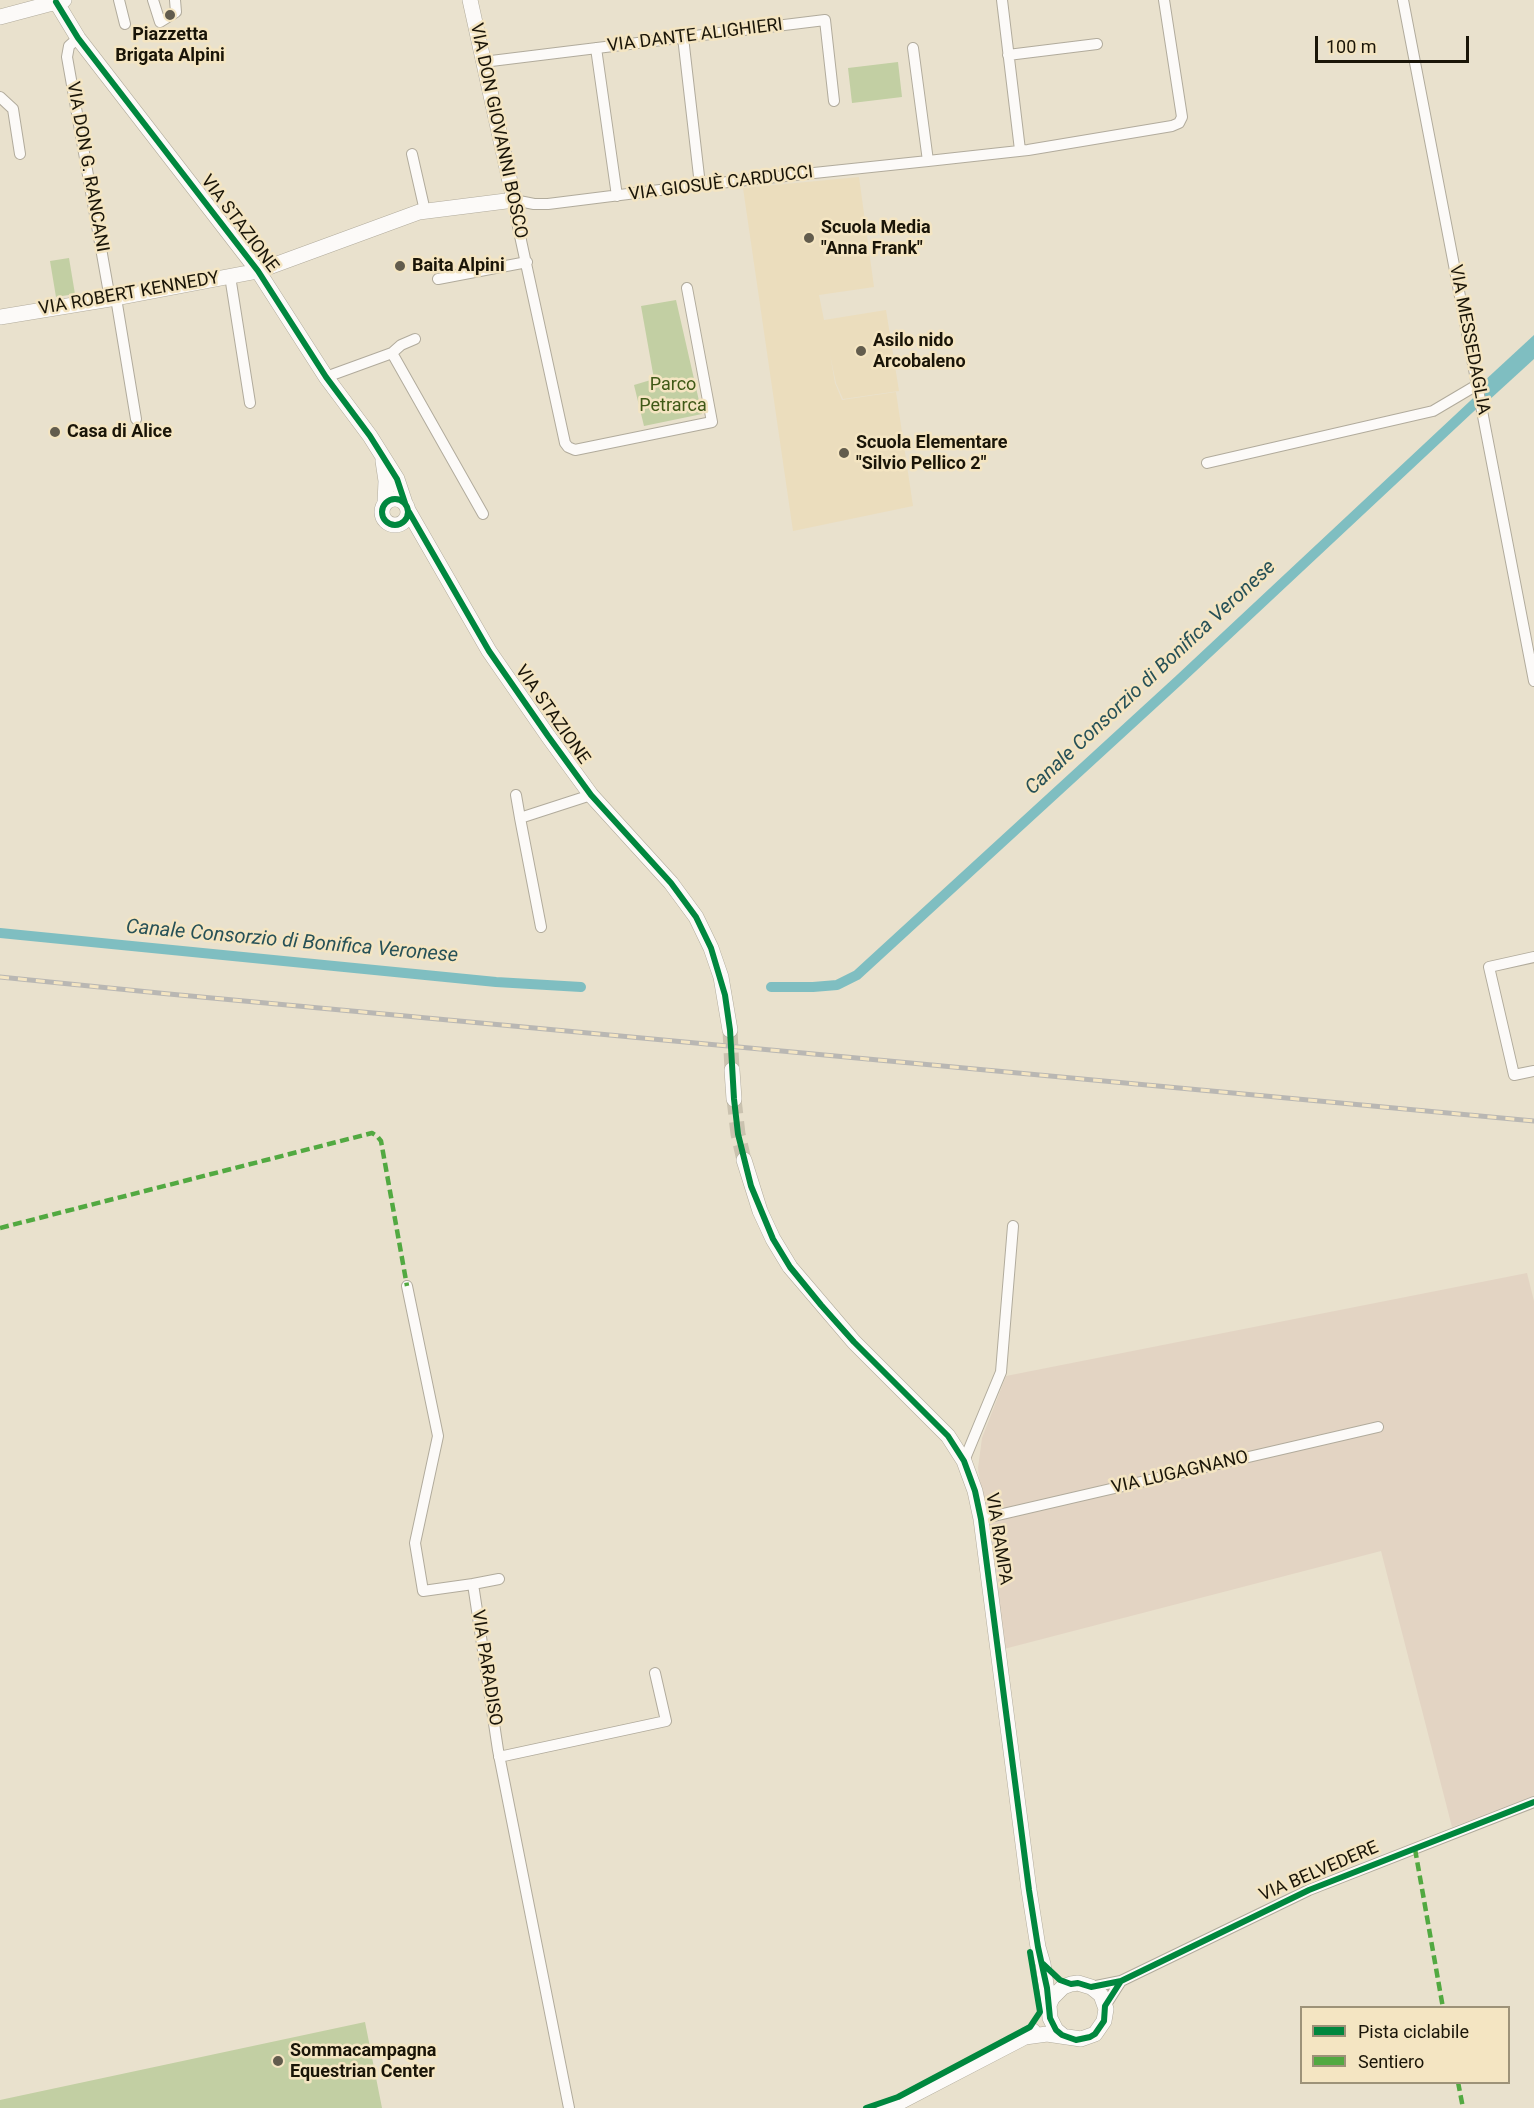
<!DOCTYPE html>
<meta charset="utf-8">
<style>
body{margin:0}
#map{position:relative;width:1534px;height:2108px;overflow:hidden;background:#e9e1cd;font-family:Roboto,sans-serif}
canvas{display:block}
.legend{position:absolute;left:1300px;top:2006px;width:210px;height:78px;box-sizing:border-box;background:#f4e5c2;border:2px solid #9d9278;margin:0;padding:8px 10px;list-style:none;font-size:18px;color:#1a1508}
.legend li{display:flex;align-items:center;gap:12px;height:30px}
.legend b{width:30px;border:2px solid #9d9278}
.scale{position:absolute;left:1315px;top:36px;width:154px;height:27px;box-sizing:border-box;border:3px solid #1a1508;border-top:0;padding-left:8px;font-size:18px;line-height:21px;white-space:nowrap;color:#1a1508;-webkit-text-stroke:4px #f4e5c2;paint-order:stroke}
</style>
<div id="map">
<canvas width="1534" height="2108"></canvas>
<ul class="legend">
<li><b style="height:8px;background:#00873e"></b>Pista ciclabile</li>
<li><b style="height:8px;background:#52a941"></b>Sentiero</li>
</ul>
<div class="scale">100 m</div>
</div>
<script>
const ctx = document.querySelector('canvas').getContext('2d');
ctx.lineJoin = 'round';
function fill(path, color) { ctx.fillStyle = color; ctx.fill(path, 'evenodd'); }
const poly = rows => new Path2D(rows.map(r => 'M' + r).join(''));
function strokePath(path, color, width, dash) { ctx.strokeStyle = color; ctx.lineWidth = width; ctx.lineCap = dash ? 'butt' : 'round'; ctx.setLineDash(dash || []); ctx.stroke(path); }
function write(font, color, halo, rows, align = 'center') {
  ctx.font = font + ' Roboto,sans-serif'; ctx.lineWidth = 5; ctx.setLineDash([]); ctx.textBaseline = 'middle'; ctx.strokeStyle = halo; ctx.fillStyle = color; for (const [text, x, y, turn = 0] of rows) {
    ctx.save(); ctx.translate(x, y); ctx.rotate((+turn || 0) * Math.PI / 180); ctx.textAlign = isNaN(turn) ? turn : align; if (halo) ctx.strokeText(text, 0, 0); ctx.fillText(text, 0, 0); ctx.restore();
  }
}
fill(poly([
 [859,177,874,287,819,295,824,320,886,310,899,391,843,399,836,383,830,355,835,383,842,400,896,392,913,506,793,531,743,188]
]), '#ebddbd');
fill(poly([
 [1527,1273,1534,1301,1534,1798,1452,1827,1381,1551,1004,1649,978,1468,982,1438,1006,1376]
]), '#e3d4c3');
fill(poly([
 [898,62,902,97,852,103,848,68],
 [69,258,75,294,56,297,50,261],
 [676,300,702,414,644,426,634,385,654,379,641,306],
 [365,2022,382,2108,0,2108,0,2100]
]), '#c2cfa3');
fill(poly([
 [1534,335,1534,359,1487,402,1482,383]
]), '#7fbec1');
strokePath(poly([
 [0,933,496,982,581,987],
 [771,987,813,987,837,985,857,975,1179,680,1486,393]
]), '#7fbec1', 10);
strokePath(poly([
 [730,1030,732,1070],
 [734,1099,738,1134,744,1160]
]), '#cac2af', 15, [15, 8]);
const street = poly([
 [119,0,125,24],
 [153,0,160,22,176,12,175,0],
 [1002,0,1020,150],
 [1403,0,1534,681],
 [683,37,700,185],
 [78,38,69,46,67,57,110,299],
 [596,48,617,196],
 [913,48,928,161],
 [1008,55,1097,44],
 [483,62,825,20,834,101],
 [0,97,13,109,20,154],
 [412,154,425,211],
 [230,276,250,403],
 [438,279,527,262],
 [687,288,712,422,575,450,568,447,565,443,517,222,514,200,534,204,548,204,700,185,928,161,1028,150,1172,126,1179,123,1182,117,1164,0],
 [116,298,136,419],
 [392,353,401,345,415,339],
 [326,377,392,353,483,514],
 [1207,463,1433,411,1477,385],
 [516,795,520,818],
 [541,927,520,818,591,795],
 [1534,957,1489,967,1514,1075,1534,1071],
 [407,1286,438,1436,415,1543,423,1591,473,1584,498,1750,569,2108],
 [964,1461,1001,1372,1013,1226],
 [981,1519,1378,1427],
 [473,1584,499,1579],
 [499,1757,666,1721,655,1673],
 [1091,1987,1121,1981,1309,1890,1534,1802],
 [1105,2006,1121,1981]
]);
const secondary = poly([
 [55,0,78,38,258,271,326,377,370,436,397,479,405,503],
 [0,17,64,0],
 [0,317,116,298,258,271,419,212,514,200,470,0],
 [383,461,386,481,385,503],
 '382 512a13 13 0 1 1 26 0a13 13 0 1 1-26 0Z',
 [409,512,489,651,548,736,591,795,671,883,696,917,711,948,721,977,730,1030],
 [732,1070,734,1099],
 [744,1160,760,1211,773,1239,790,1267,854,1342,948,1436,964,1461,975,1491,981,1519,1029,1890,1038,1947,1043,1964,1049,2005],
 [1025,2037,1047,2034,1081,2039,1095,2034,1104,2021,1106,2009,1101,1995,1091,1987,1078,1983,1071,1984,1063,1987,1052,1998,1049,2005,1050,2018,1056,2030,1062,2035],
 [884,2108,900,2102,1025,2037,1033,2031]
]);
strokePath(street, '#b1ab9c', 12);
strokePath(secondary, '#b1ab9c', 16);
strokePath(street, '#fcfaf8', 10);
strokePath(secondary, '#fcfaf8', 15);
const rail = poly([
 [0,977,169,994,1534,1121]
]);
strokePath(rail, '#b9b7b3', 5);
strokePath(rail, '#f4e5c2', 3, [9]);
strokePath(poly([
 [0,1228,372,1133,377,1136,381,1141,407,1286],
 [1415,1849,1443,2008],
 [1458,2082,1463,2108]
]), '#52a941', 4.5, [9, 4.5]);
strokePath(poly([
 [56,2,78,38,258,271,326,377,370,436,397,479,405,503],
 '382 512a13 13 0 1 1 26 0a13 13 0 1 1-26 0Z',
 [409,512,489,651,548,736,591,795,671,883,696,917,711,948,725,995,730,1030,734,1099,738,1134,751,1186,773,1239,790,1267,821,1305,854,1342,948,1436,964,1461,975,1491,981,1519,1029,1890,1038,1947,1047,1988,1050,2018,1056,2030,1062,2035,1076,2040,1090,2037,1095,2034,1104,2021,1105,2006,1121,1981],
 [1043,1964,1060,1980,1071,1984,1078,1983,1091,1987,1121,1981,1309,1890,1534,1802],
 [866,2108,898,2097,1030,2027,1040,2012,1030,1952]
]), '#00873e', 6);
for (const [x, y, r, color] of [
 [170,15,6,"#625c4d"],
 [809,238,6,"#625c4d"],
 [400,266,6,"#625c4d"],
 [861,351,6,"#625c4d"],
 [55,432,6,"#625c4d"],
 [844,453,6,"#625c4d"],
 [278,2061,6,"#625c4d"]
]) { const dot = new Path2D(); dot.arc(x, y, r, 0, 2 * Math.PI); ctx.fillStyle = color; ctx.fill(dot); strokePath(dot, '#f4e5c2', 2); }
write('bold 18px', '#1a1508', '#f4e5c2', [
 ["Piazzetta",170,35,"center"],
 ["Brigata Alpini",170,56,"center"],
 ["Scuola Media",821,228],
 ["\"Anna Frank\"",821,249],
 ["Baita Alpini",412,266],
 ["Asilo nido",873,341],
 ["Arcobaleno",873,362],
 ["Casa di Alice",67,432],
 ["Scuola Elementare",856,443],
 ["\"Silvio Pellico 2\"",856,464],
 ["Sommacampagna",290,2051],
 ["Equestrian Center",290,2072]
], 'left');
write('18px', '#1a1508', '#f4e5c2', [
 ["VIA DANTE ALIGHIERI",695,36,-7],
 ["VIA DON GIOVANNI BOSCO",498,131,78],
 ["VIA DON G. RANCANI",87,167,80],
 ["VIA GIOSUÈ CARDUCCI",721,184,-7],
 ["VIA STAZIONE",239,224,53],
 ["VIA ROBERT KENNEDY",129,294,-10],
 ["VIA MESSEDAGLIA",1469,340,79],
 ["VIA STAZIONE",552,715,55],
 ["VIA LUGAGNANO",1180,1473,-13],
 ["VIA RAMPA",998,1539,81],
 ["VIA PARADISO",486,1668,81],
 ["VIA BELVEDERE",1319,1872,-23]
]);
write('18px', '#3f5917', '#f4e5c2', [
 ["Parco",673,385],
 ["Petrarca",673,406]
]);
write('italic 20px', '#275157', '#f4e5c2', [
 ["Canale Consorzio di Bonifica Veronese",1151,678,-43],
 ["Canale Consorzio di Bonifica Veronese",292,942,5]
]);
</script>
